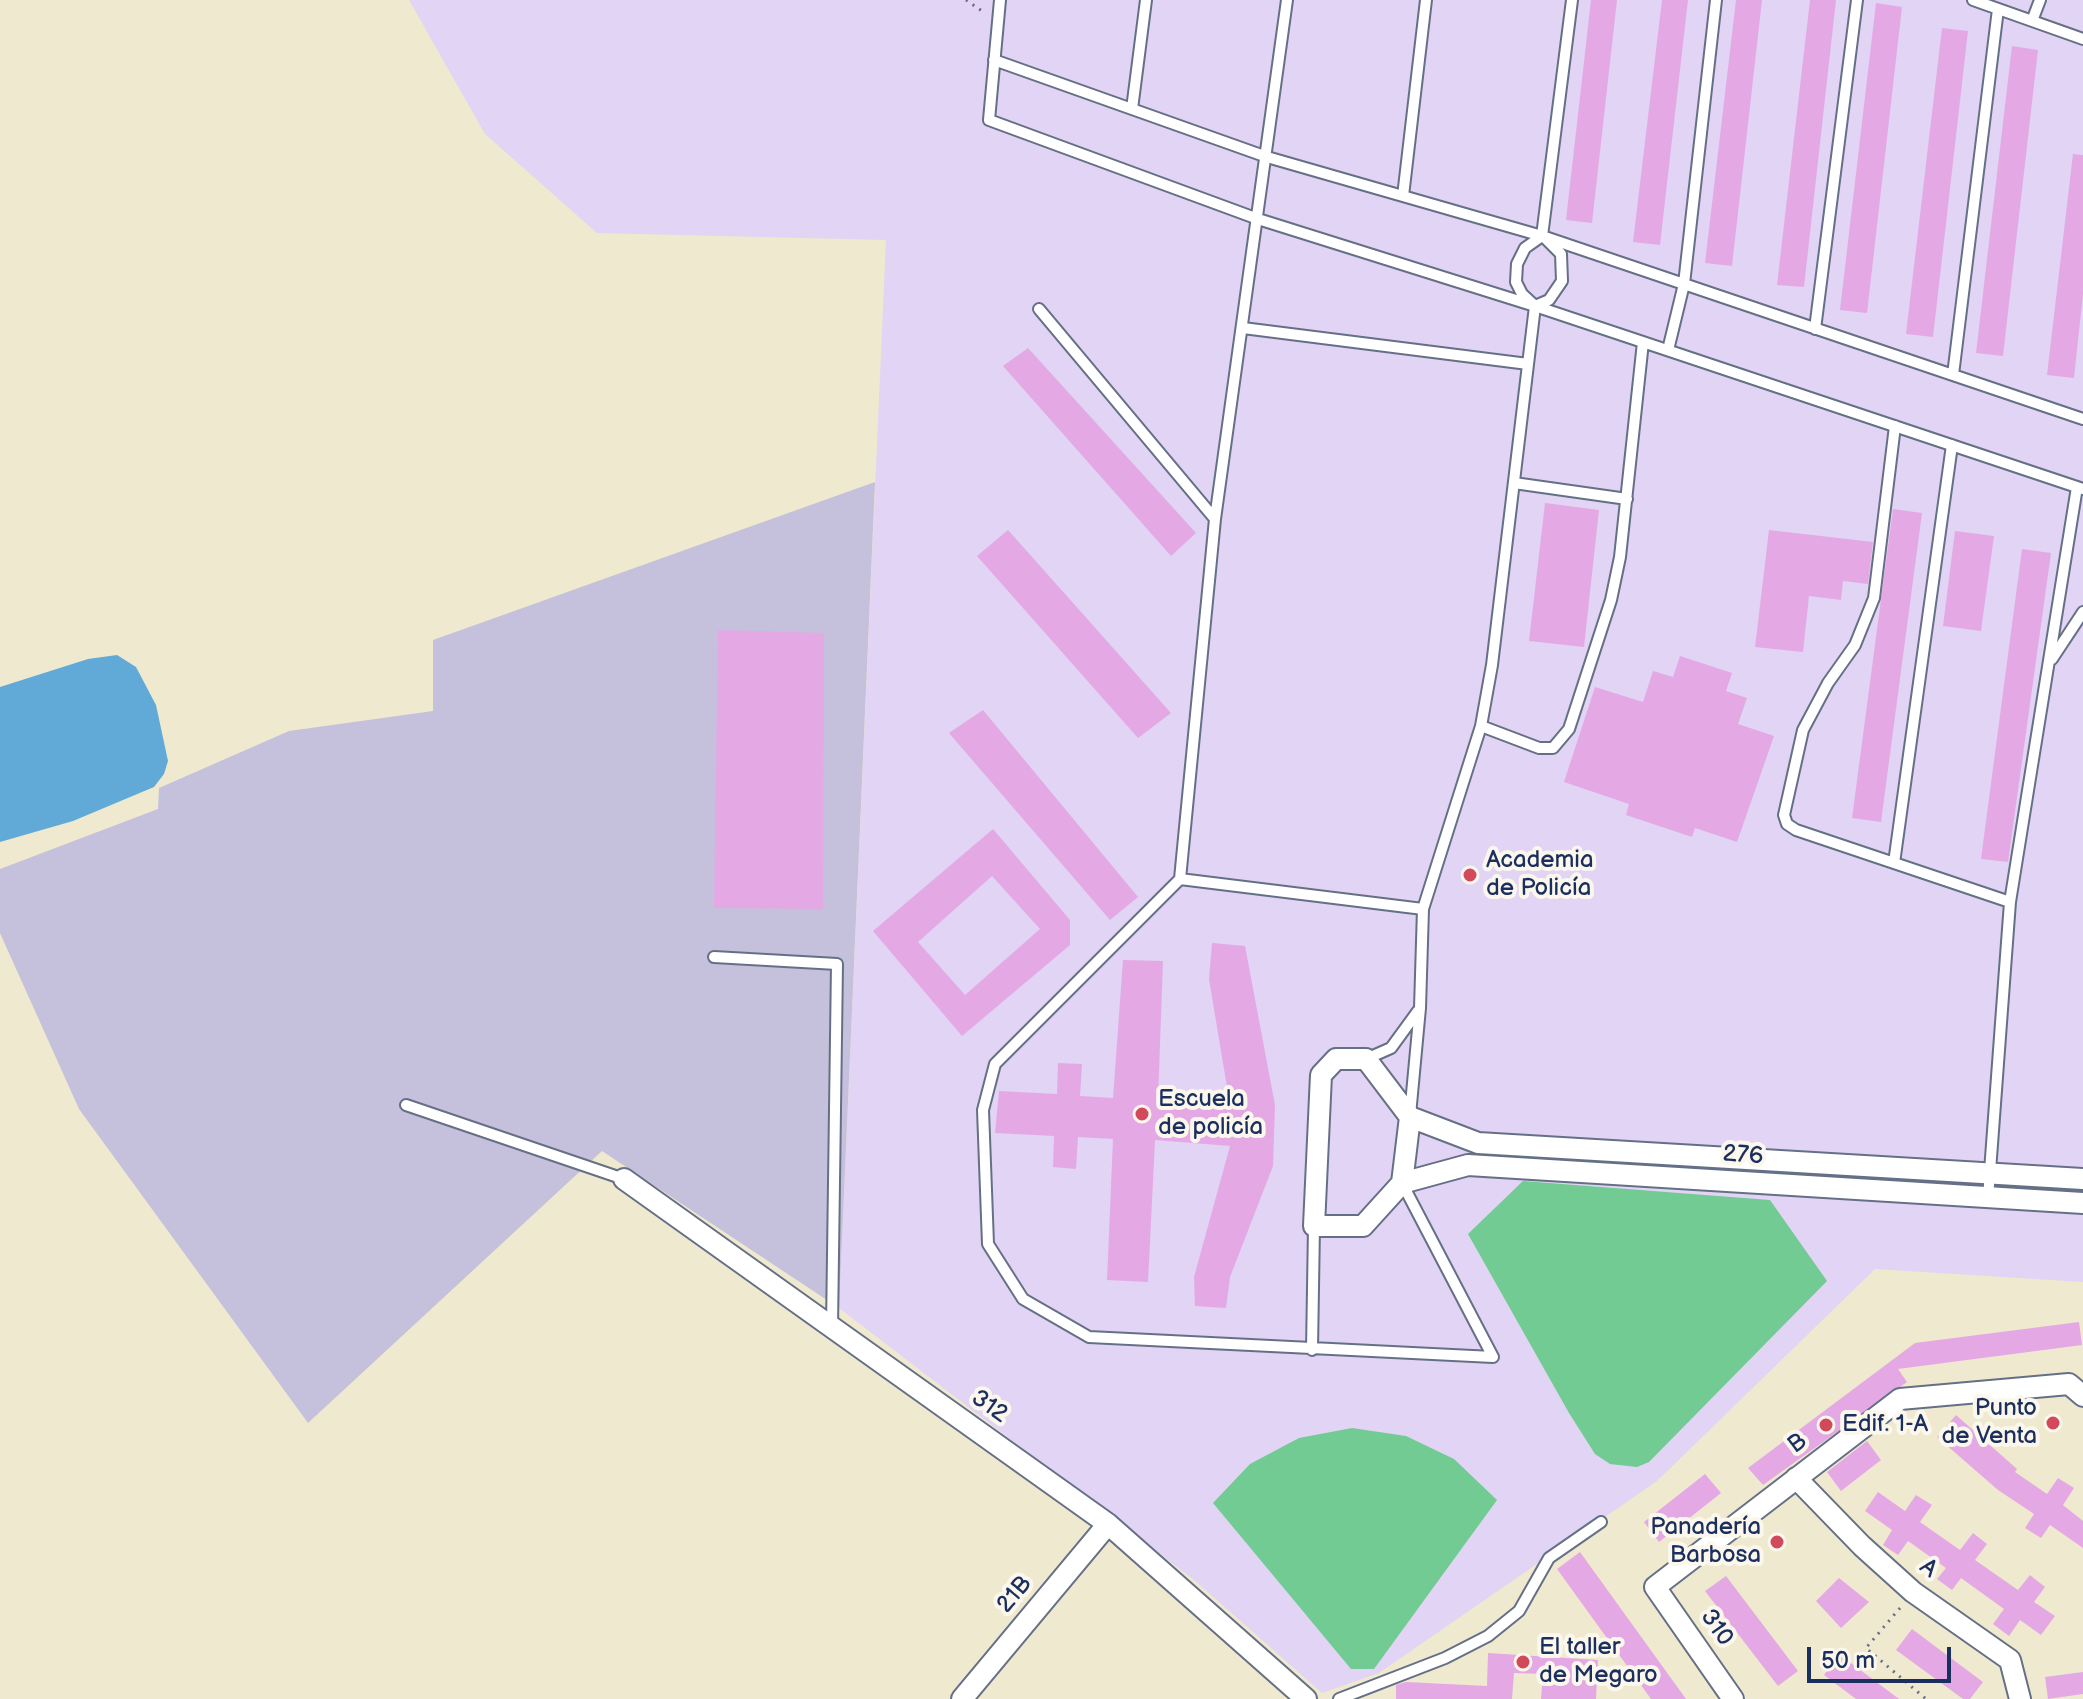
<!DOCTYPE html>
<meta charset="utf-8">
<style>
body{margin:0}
#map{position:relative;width:2083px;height:1699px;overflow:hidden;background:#efe9cf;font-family:"Balsamiq Sans",sans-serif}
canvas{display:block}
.scale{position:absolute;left:1807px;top:1647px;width:144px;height:36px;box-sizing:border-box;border:4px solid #1b2f5e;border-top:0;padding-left:10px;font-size:24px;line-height:28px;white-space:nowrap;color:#1b2f5e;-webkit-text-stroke:6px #fbf7ec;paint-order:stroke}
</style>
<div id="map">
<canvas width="2083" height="1699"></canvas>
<div class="scale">50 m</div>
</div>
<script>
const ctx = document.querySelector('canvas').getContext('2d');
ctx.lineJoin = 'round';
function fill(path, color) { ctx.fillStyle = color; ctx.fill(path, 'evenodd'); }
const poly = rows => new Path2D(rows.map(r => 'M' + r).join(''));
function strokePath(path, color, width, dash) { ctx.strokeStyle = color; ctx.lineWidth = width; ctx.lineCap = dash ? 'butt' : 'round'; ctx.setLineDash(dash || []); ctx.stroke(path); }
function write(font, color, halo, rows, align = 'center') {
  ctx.font = font + ' "Balsamiq Sans",sans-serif'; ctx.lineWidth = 8; ctx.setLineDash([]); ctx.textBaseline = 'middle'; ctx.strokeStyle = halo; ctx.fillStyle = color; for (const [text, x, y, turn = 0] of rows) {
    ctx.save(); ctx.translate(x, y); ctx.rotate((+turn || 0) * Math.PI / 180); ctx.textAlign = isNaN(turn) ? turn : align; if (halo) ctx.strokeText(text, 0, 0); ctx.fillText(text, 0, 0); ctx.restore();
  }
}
fill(poly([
 [409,0,2083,0,2083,1282,1875,1269,1657,1481,1379,1673,1322,1693,1194,1580,839,1308,886,240,597,233,485,134]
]), '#e1d4f4');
fill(poly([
 [875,482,839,1308,602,1151,308,1423,79,1109,0,933,0,869,158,809,159,788,289,731,433,711,433,640]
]), '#c5c0db');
fill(poly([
 [1523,1181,1770,1200,1827,1281,1649,1462,1637,1467,1610,1464,1595,1454,1569,1413,1468,1234],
 [1352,1428,1406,1436,1454,1459,1497,1500,1374,1669,1351,1669,1213,1503,1250,1464,1299,1438]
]), '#71cb92');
fill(poly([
 [117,655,136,667,156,705,168,761,164,774,154,787,73,821,0,842,0,687,88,659]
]), '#61aad8');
fill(poly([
 [1591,0,1617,0,1592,223,1566,220],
 [1662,0,1688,0,1660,245,1633,242],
 [1736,0,1762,0,1732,266,1705,263],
 [1810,0,1836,0,1804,287,1777,285],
 [1876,3,1902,7,1867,313,1840,310],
 [1942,28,1968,31,1933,337,1906,334],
 [2012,46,2038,50,2003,356,1976,353],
 [2073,154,2083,155,2083,294,2074,378,2047,375],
 [1028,348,1196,533,1171,556,1003,366],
 [1545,503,1599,510,1584,647,1529,641],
 [1893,509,1922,513,1881,822,1852,818],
 [1008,530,1171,713,1138,738,977,556],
 [1769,530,1873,542,1868,584,1843,581,1841,600,1809,596,1803,652,1755,647],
 [1955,531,1994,536,1981,631,1943,626],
 [2022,549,2051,553,2008,862,1981,859],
 [718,630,824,633,823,909,714,908],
 [1680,656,1732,673,1726,691,1747,698,1738,724,1774,736,1737,842,1695,828,1692,837,1626,815,1629,804,1564,782,1595,687,1643,702,1653,671,1673,677],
 [983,710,1138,897,1110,920,949,733],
 [993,829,1070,920,1070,945,962,1036,873,931],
 [992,876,1040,929,965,995,918,942],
 [1212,943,1245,946,1275,1105,1273,1166,1230,1277,1226,1308,1195,1306,1194,1277,1230,1146,1155,1140,1148,1282,1107,1280,1113,1139,1078,1137,1076,1169,1053,1167,1054,1136,995,1133,999,1091,1057,1094,1058,1063,1082,1064,1080,1096,1113,1098,1123,960,1163,961,1158,1100,1230,1105,1209,979],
 [2079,1322,2082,1345,1898,1369,1907,1382,1763,1485,1748,1468,1915,1343],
 [1956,1415,2017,1469,2015,1472,2047,1494,2058,1478,2074,1488,2063,1505,2083,1521,2083,1548,2050,1525,2041,1538,2025,1528,2034,1514,1998,1490,1937,1437],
 [1867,1441,1881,1460,1841,1491,1827,1472],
 [1705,1474,1721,1493,1659,1542,1644,1522],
 [1878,1492,1905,1511,1916,1495,1932,1505,1920,1522,1960,1550,1973,1533,1987,1544,1975,1560,2018,1590,2030,1575,2045,1587,2034,1602,2055,1616,2041,1635,2020,1620,2009,1636,1993,1624,2004,1609,1961,1578,1952,1590,1937,1579,1946,1568,1908,1541,1898,1555,1883,1545,1892,1530,1865,1511],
 [1580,1552,1686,1699,1651,1699,1557,1569],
 [1726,1576,1798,1671,1778,1686,1705,1591],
 [1839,1578,1869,1602,1841,1628,1816,1601],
 [1912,1629,1983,1682,1970,1699,1963,1699,1896,1650],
 [1488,1653,1598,1660,1596,1699,1541,1699,1543,1674,1514,1673,1512,1699,1396,1699,1396,1685,1406,1682,1487,1686],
 [1839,1654,1899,1699,1856,1699,1824,1675],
 [2083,1672,2083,1694,2048,1699,2045,1677]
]), '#e4a9e4');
const lane = poly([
 [1000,0,989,120,1258,219,1535,306,2083,489],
 [1287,0,1215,519,1180,879,995,1064,983,1110,988,1244,1023,1299,1089,1337,1493,1357,1402,1183],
 [1973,0,2083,39],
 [2032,21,2040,0],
 [994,60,1267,157,1542,236,2083,419],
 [1132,109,1146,0],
 [1403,196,1426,0],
 [1545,238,1561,254,1562,281,1549,300,1535,306,1522,294,1516,282,1517,264,1525,248,1542,236,1572,0],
 [1039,309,1215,519],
 [1243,328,1528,364],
 [1815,329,1857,0],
 [1668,350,1684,284,1716,0],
 [1953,375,1998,9],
 [1895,426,1874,598,1855,645,1828,683,1803,730,1784,815,1787,824,1796,830,2010,902],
 [1514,483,1627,499],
 [2052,659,2083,612],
 [1481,726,1539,748,1553,748,1569,729,1611,600,1620,557,1643,342],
 [1894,863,1952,445],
 [1180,879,1423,909],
 [714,957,837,964,832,1327],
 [1366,1059,1391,1048,1418,1011],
 [406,1105,624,1179],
 [1410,1115,1420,1008,1423,909,1481,726,1492,665,1535,306],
 [1988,1198,2010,902,2077,487],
 [1312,1350,1314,1226],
 [1339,1699,1445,1658,1488,1636,1519,1611,1549,1558,1601,1522]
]);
const street = poly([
 [1336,1059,1366,1059,1410,1117,1402,1183,1363,1226,1314,1226,1321,1075,1336,1059],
 [1410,1117,1478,1143,2083,1179],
 [624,1179,1108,1524,1306,1699],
 [1402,1183,1468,1165,2083,1203],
 [1796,1478,1862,1546,1913,1592,2010,1660,2020,1699],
 [962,1699,1108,1524],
 [1733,1699,1655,1587,1900,1399,2069,1384,2083,1396]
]);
strokePath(lane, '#657086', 14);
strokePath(street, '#657086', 24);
strokePath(poly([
 [966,0,985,13],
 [1900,1608,1866,1648,1926,1699]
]), '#657086', 3, [2, 6]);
strokePath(lane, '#fff', 10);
strokePath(street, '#fff', 20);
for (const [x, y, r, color] of [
 [1470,875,8,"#d1495b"],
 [1142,1114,8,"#d1495b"],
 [2053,1423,8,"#d1495b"],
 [1826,1425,8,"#d1495b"],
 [1777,1542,8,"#d1495b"],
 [1523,1662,8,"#d1495b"]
]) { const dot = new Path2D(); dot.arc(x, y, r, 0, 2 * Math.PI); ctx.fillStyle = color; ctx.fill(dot); strokePath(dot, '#fbf7ec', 3); }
write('24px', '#1b2f5e', '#fbf7ec', [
 ["Academia",1486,861],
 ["de Policía",1486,889],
 ["Escuela",1158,1100],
 ["de policía",1158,1128],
 ["Punto",2037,1409,"right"],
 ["de Venta",2037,1437,"right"],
 ["Edif. 1-A",1842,1425],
 ["Panadería",1761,1528,"right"],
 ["Barbosa",1761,1556,"right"],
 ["El taller",1539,1648],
 ["de Megaro",1539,1676]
], 'left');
write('24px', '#1b2f5e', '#fbf7ec', [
 ["276",1743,1156,4],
 ["312",989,1407,35],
 ["B",1798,1444,-37],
 ["A",1928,1569,39],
 ["21B",1015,1595,-50],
 ["310",1716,1628,55]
]);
</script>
